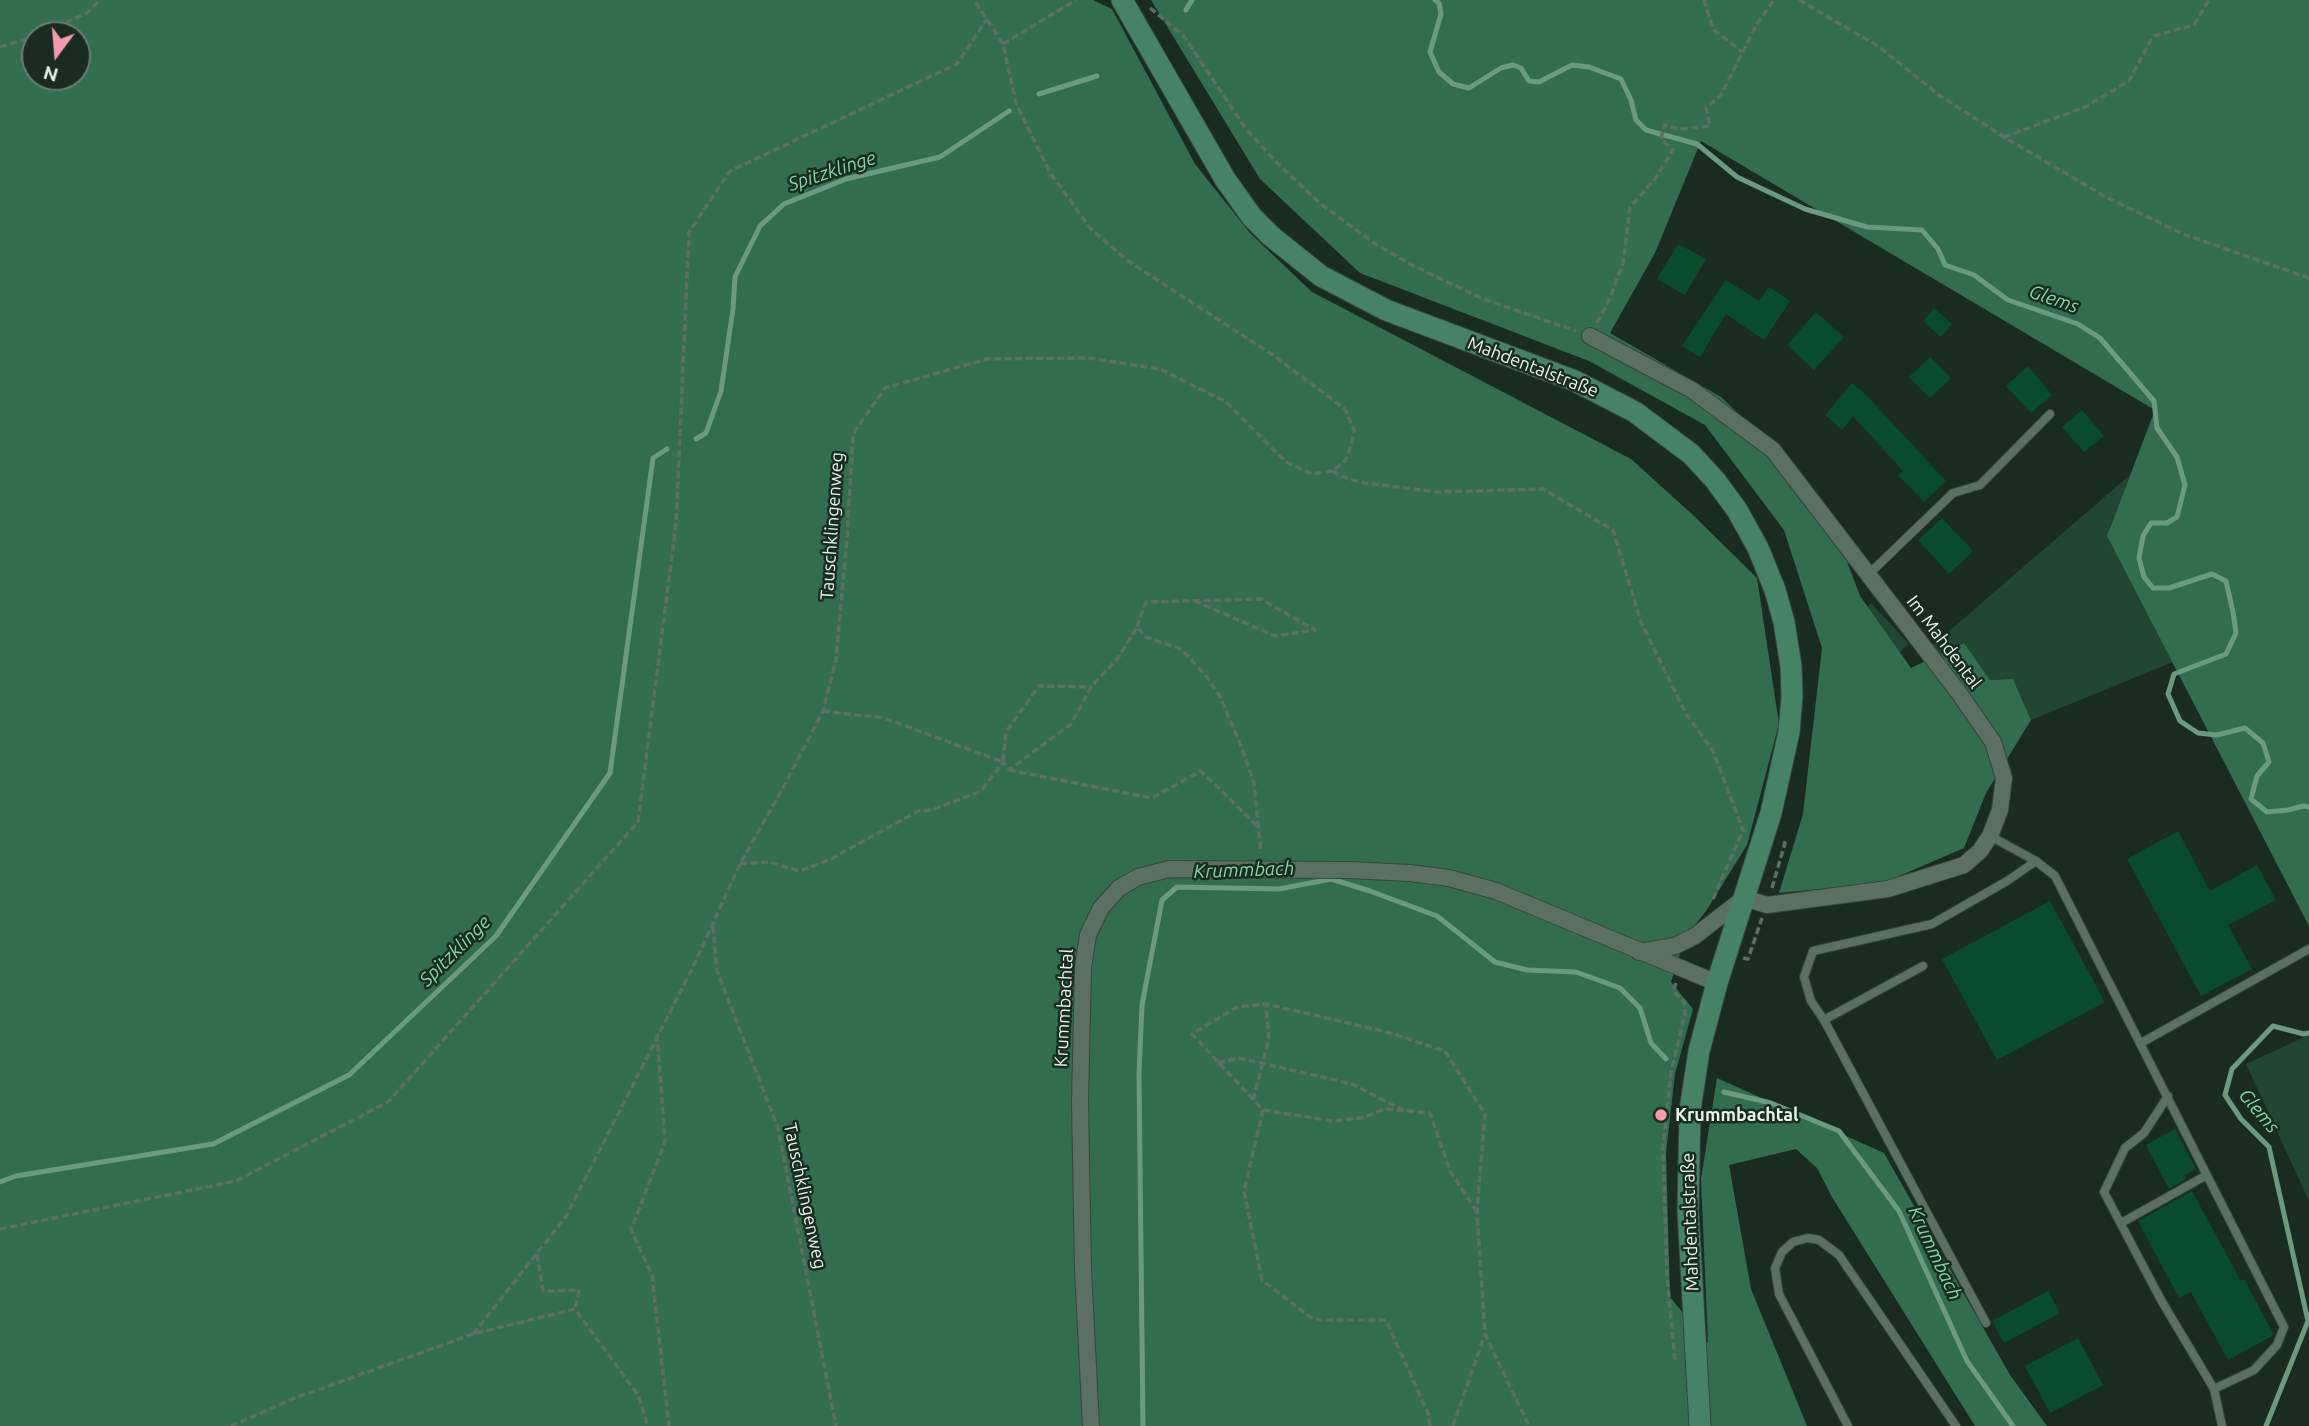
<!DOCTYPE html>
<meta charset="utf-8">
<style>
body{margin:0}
#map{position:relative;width:2309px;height:1426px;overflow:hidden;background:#1a2c21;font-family:Ubuntu,sans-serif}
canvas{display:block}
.north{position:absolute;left:21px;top:21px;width:70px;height:70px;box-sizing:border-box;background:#1a2c21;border:2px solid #6c7b71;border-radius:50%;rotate:196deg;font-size:19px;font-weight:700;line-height:28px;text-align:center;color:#e6f2ea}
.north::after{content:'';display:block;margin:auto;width:24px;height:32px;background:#f39aab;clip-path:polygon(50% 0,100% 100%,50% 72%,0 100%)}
</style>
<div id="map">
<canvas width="2309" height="1426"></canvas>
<div class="north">N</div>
</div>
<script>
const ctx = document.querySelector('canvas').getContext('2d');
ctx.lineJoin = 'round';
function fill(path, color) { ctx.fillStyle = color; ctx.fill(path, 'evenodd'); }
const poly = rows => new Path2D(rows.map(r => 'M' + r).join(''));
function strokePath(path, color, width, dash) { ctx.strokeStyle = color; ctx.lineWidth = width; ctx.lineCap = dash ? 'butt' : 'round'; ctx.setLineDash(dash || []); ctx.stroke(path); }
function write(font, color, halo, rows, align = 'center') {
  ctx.font = font + ' Ubuntu,sans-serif'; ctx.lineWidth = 5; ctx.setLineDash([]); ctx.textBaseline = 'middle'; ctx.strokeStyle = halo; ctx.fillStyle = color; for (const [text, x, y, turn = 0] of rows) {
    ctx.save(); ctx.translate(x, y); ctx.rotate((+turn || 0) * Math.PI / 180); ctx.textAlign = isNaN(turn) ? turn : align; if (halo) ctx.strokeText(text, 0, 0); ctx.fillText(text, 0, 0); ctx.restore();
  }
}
fill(poly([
 [2130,475,2107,536,2173,662,2031,720,2013,679,1990,680,1964,643,1933,659,1927,650],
 [1871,603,1909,644,1894,658,1855,618],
 [2309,1035,2309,1201,2246,1064]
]), '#214631');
fill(poly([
 [0,0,1093,0,1112,9,1195,164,1250,233,1312,292,1631,459,1694,516,1757,578,1779,724,1747,845,1706,911,1685,938,1671,982,1693,1009,1675,1074,1666,1153,1670,1297,1708,1343,1701,1179,1717,1078,1884,1153,2010,1375,2047,1426,1975,1426,1832,1197,1817,1168,1796,1149,1729,1165,1751,1289,1807,1426,0,1426],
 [35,35,77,35,77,77,35,77],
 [1151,0,2309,0,2309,926,2107,536,2155,410,1701,141,1655,253,1610,333,1721,397,1787,460,1835,530,1860,596,1911,668,1964,643,1990,680,2013,679,2031,720,1986,793,1964,848,1883,883,1779,893,1803,814,1822,648,1784,530,1705,425,1589,361,1360,273,1260,179]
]), '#326e4d');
strokePath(poly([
 [1435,0,1439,3,1441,14,1430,52,1439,72,1453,84,1469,88,1501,68,1513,65,1521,68,1529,81,1539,82,1572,65,1589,67,1621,79,1631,100,1636,120,1646,130,1697,144,1737,177,1805,209,1867,227,1922,230,1938,249,1945,265,1974,275,2008,300,2078,324,2100,338,2154,401,2157,428,2177,457,2185,485,2177,517,2167,523,2151,523,2143,536,2139,558,2144,577,2153,588,2169,588,2212,574,2226,581,2233,612,2236,633,2226,654,2174,674,2168,694,2180,721,2198,733,2217,735,2245,728,2263,743,2269,762,2257,776,2251,799,2267,812,2288,810,2303,806,2309,807],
 [1186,10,1192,0],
 [1039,94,1097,76],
 [696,439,706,433,721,391,733,309,735,277,760,226,784,204,846,179,940,157,1009,111],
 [1724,1092,1771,1103,1839,1131,1899,1211,1967,1361,2013,1426],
 [0,1182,16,1176,213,1144,349,1075,496,936,610,773,653,458,667,449],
 [1143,1426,1139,1074,1142,1005,1162,900,1177,887,1279,889,1331,879,1370,891,1437,916,1495,962,1527,970,1576,972,1620,988,1640,1008,1651,1043,1666,1059],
 [2266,1426,2308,1321,2269,1147,2241,1119,2225,1095,2232,1069,2273,1026,2304,1034,2309,1033]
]), '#6c9a80', 5);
fill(poly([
 [1678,244,1706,259,1685,295,1657,279],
 [1726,280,1759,301,1769,287,1790,301,1764,340,1726,314,1700,357,1682,346],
 [1934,308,1952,324,1941,337,1923,321],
 [1816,312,1844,337,1814,370,1787,345],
 [1930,357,1951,378,1930,398,1909,377],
 [2028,366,2052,395,2031,413,2006,386],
 [1852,383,1867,396,1946,481,1924,502,1898,475,1903,471,1853,416,1842,430,1825,415],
 [2082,410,2104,436,2084,452,2062,427],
 [1942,518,1973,551,1949,574,1918,540],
 [2178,831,2210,891,2257,865,2276,900,2228,925,2252,969,2201,996,2127,859],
 [2050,901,2105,1002,1997,1060,1942,959],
 [2175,1129,2196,1169,2184,1176,2186,1179,2169,1189,2146,1145],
 [2192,1191,2241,1281,2244,1279,2274,1335,2228,1360,2191,1292,2179,1298,2138,1221],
 [2048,1291,2060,1313,2004,1343,1992,1321],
 [2078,1338,2103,1385,2050,1413,2025,1366]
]), '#084c2d');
const service = poly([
 [1869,574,1953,493,1980,485,2050,414],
 [2036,861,2055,876,2284,1327,2277,1345,2254,1370,2214,1389],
 [1923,966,1824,1020,1811,1001,1804,977,1813,951,1932,924,2007,881,2036,861,1990,836],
 [1824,1020,1986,1323],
 [2141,1043,2309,949],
 [2168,1096,2144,1133,2125,1148,2104,1192,2161,1300,2214,1389,2222,1426],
 [2121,1223,2207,1175],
 [1848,1426,1779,1294,1775,1268,1782,1252,1793,1242,1808,1238,1819,1240,1839,1255,1956,1426]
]);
const minor = poly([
 [1590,336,1692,390,1773,450,1959,693,1993,742,2004,778,2000,810,1990,836,1980,851,1964,865,1888,889,1767,905,1744,898,1695,936,1675,946,1639,952],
 [1091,1426,1083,1270,1080,1102,1083,968,1088,935,1101,908,1119,888,1138,877,1169,869,1350,870,1410,873,1449,878,1496,891,1717,983]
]);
const secondary = poly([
 [1122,0,1225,179,1252,217,1271,236,1321,276,1386,310,1575,381,1635,412,1691,454,1715,480,1737,510,1758,548,1775,590,1784,622,1791,666,1792,697,1789,732,1771,813,1717,983,1699,1051,1690,1110,1688,1211,1700,1426]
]);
strokePath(service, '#36463c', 10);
strokePath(minor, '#36463c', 18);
strokePath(secondary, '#36463c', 23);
strokePath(poly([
 [1704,0,1713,29,1742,52],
 [1799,0,1878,46,1939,95,2004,137,2104,196,2183,234,2309,278],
 [1150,8,1183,35,1246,129,1275,161,1322,205,1377,245,1414,266,1481,298,1576,331],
 [37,35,87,13,100,0],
 [1003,44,1076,0],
 [0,47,35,36],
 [2004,137,2085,107,2129,81,2153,36,2194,25,2209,0],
 [1597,323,1610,298,1623,263,1630,207,1655,179,1673,150,1661,139,1664,125,1680,129,1710,126,1706,108,1721,95,1757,24,1774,0],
 [1332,471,1346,478,1365,483,1438,492,1543,489,1613,530,1641,622,1686,714,1713,751,1743,830,1746,831],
 [1137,627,1146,602,1261,599,1315,630,1275,636,1195,601],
 [823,711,884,718,1003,762,1006,732,1039,686,1091,687],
 [1009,770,1152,798,1201,771,1258,827],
 [740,864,768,862,800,871,829,860,918,811,932,810,981,791,1003,762,1009,770,1071,724,1091,687,1118,658,1137,627,1146,637,1181,649,1207,677,1220,697,1240,743,1254,783,1261,853],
 [1772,888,1785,843,1780,841],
 [1713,899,1743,830],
 [713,926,717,971,778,1128,836,1426],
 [1743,958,1748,959,1762,918],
 [657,1034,665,1142,631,1230,652,1275,669,1426],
 [1218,1063,1239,1058,1352,1084,1403,1110],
 [1253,1100,1269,1039,1266,1004],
 [1263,1110,1332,1121,1362,1118,1385,1109,1430,1113,1450,1171,1477,1212],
 [0,1229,236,1181,388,1102,638,822,676,524,689,232,730,171,957,64,987,19],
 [537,1254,543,1291,579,1290,575,1309],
 [473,1334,565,1218,692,969,740,864,783,788,823,711,836,660,847,538,853,434,885,388,987,359,1088,358,1160,369,1226,402,1286,462,1312,474,1332,471,1345,461,1352,443,1354,430,1345,409,1273,355,1128,261,1090,228,1049,171,1016,103,1003,44,974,0],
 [1675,1360,1667,1276,1663,1148,1671,1072,1685,1014,1684,1002,1673,991,1676,983],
 [231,1426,295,1398,473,1334,575,1309,638,1395,648,1426],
 [1430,1426,1428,1413,1386,1320,1314,1320,1262,1280,1244,1191,1263,1110,1192,1034,1237,1007,1266,1004,1387,1032,1445,1051,1485,1114,1477,1212,1485,1334,1529,1426],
 [1453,1426,1485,1334]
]), '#5e6e64', 3.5, [7, 3.5]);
strokePath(service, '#5b7063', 8);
strokePath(minor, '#5b7063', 16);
strokePath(secondary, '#468265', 21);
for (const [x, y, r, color] of [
 [1661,1115,7,"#f39aab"]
]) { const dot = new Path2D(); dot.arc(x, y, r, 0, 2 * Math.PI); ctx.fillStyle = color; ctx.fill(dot); strokePath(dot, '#1a2c21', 2.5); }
write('18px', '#e6f2ea', '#1a2c21', [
 ["Mahdentalstraße",1533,367,21],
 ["Tauschklingenweg",832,526,-86],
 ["Im Mahdental",1944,642,53],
 ["Krummbachtal",1064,1008,-87],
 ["Tauschklingenweg",805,1196,78],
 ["Mahdentalstraße",1690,1222,-92]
]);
write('bold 18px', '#e6f2ea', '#1a2c21', [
 ["Krummbachtal",1675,1115]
], 'left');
write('italic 19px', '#80d8a5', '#1a2c21', [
 ["Spitzklinge",832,171,-18],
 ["Glems",2054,299,19],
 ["Krummbach",1244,870,-2],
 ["Spitzklinge",455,951,-45],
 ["Glems",2259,1111,50],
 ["Krummbach",1935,1253,65]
]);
</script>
